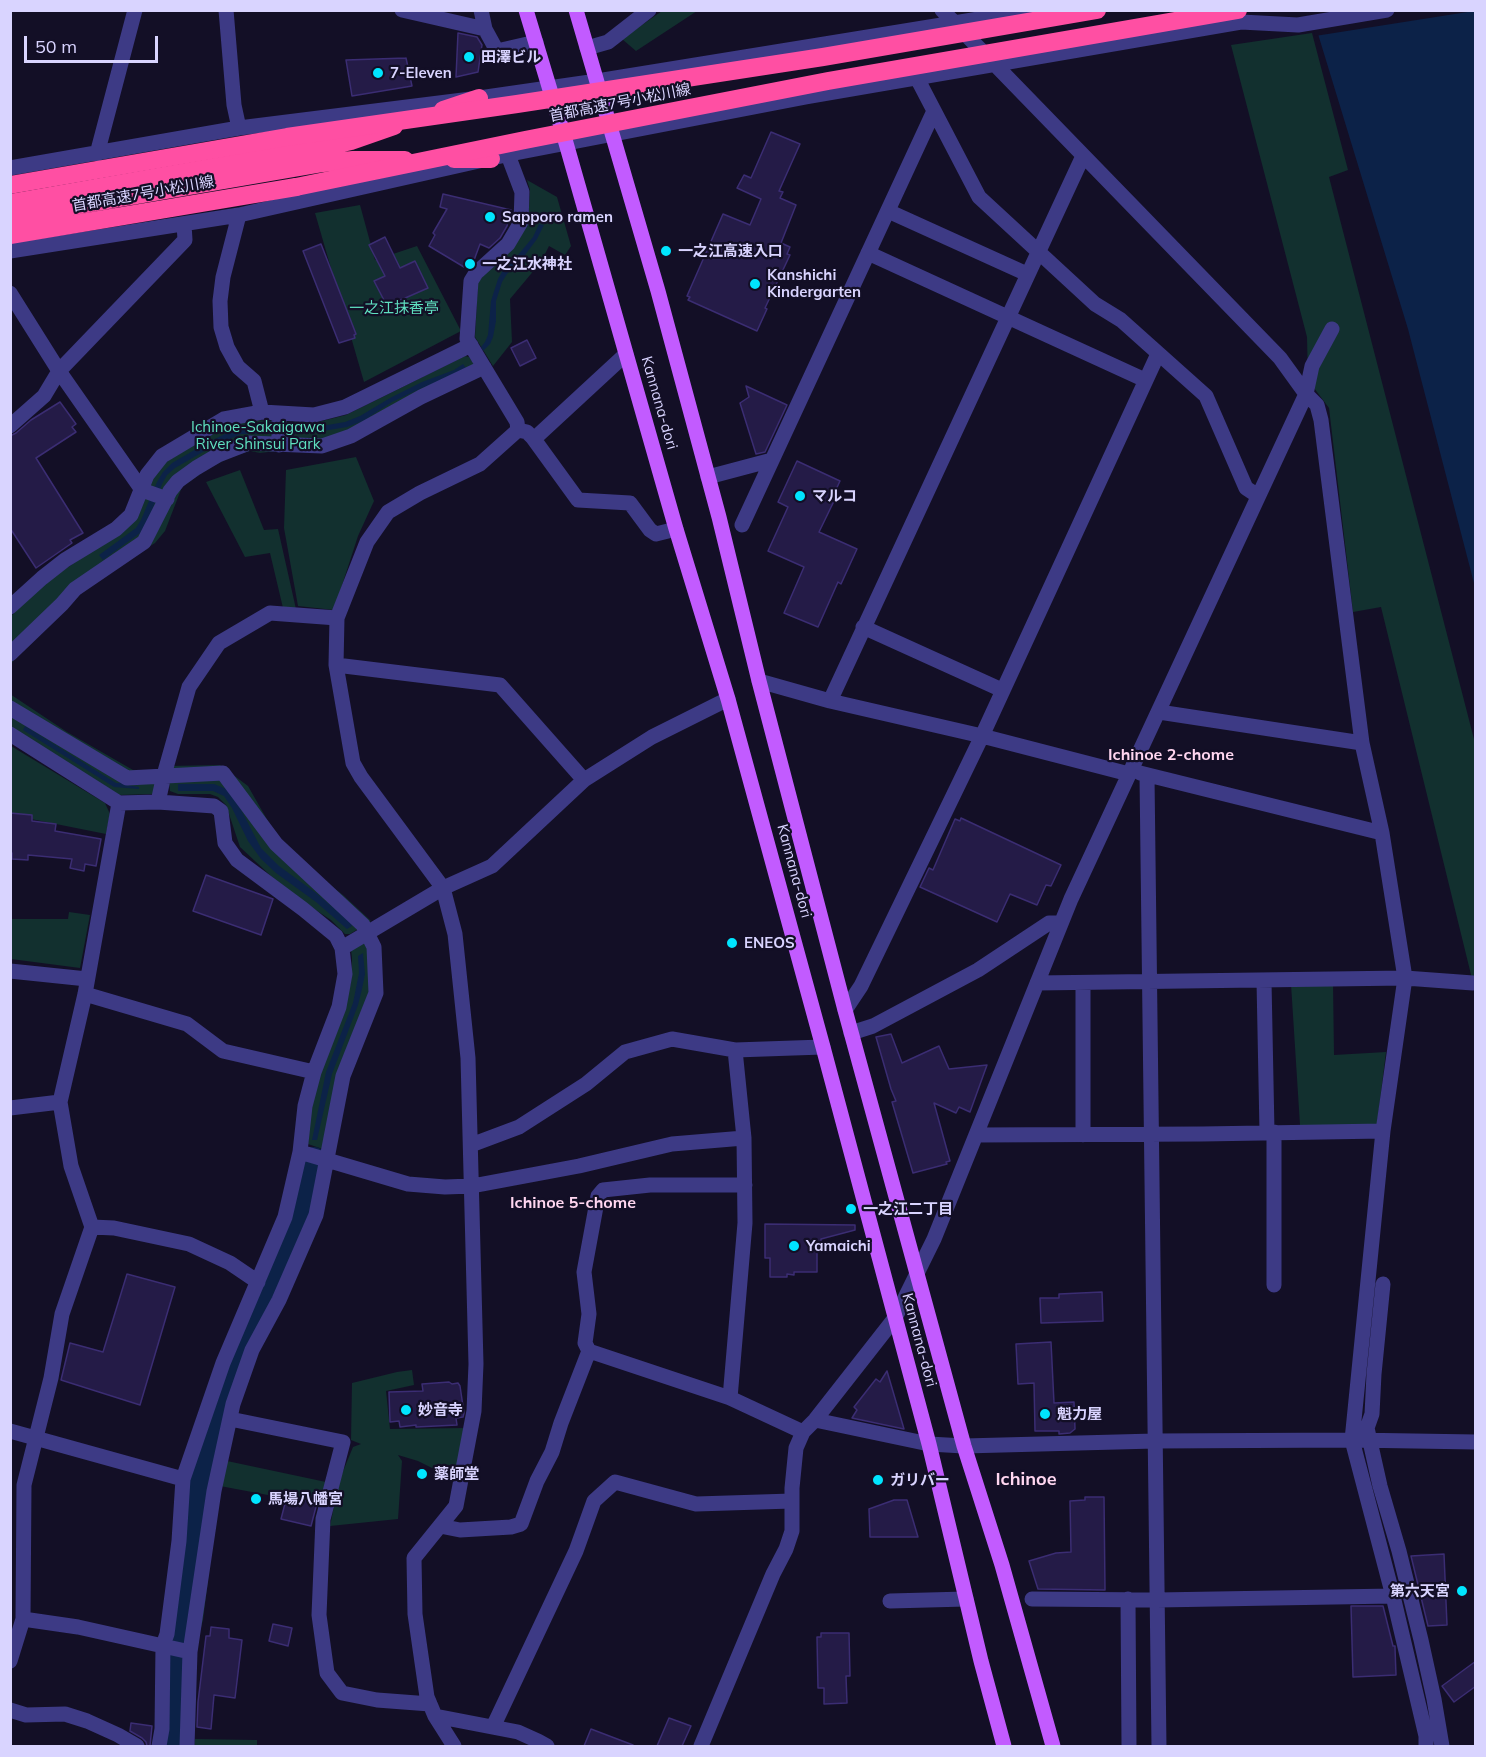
<!DOCTYPE html>
<meta charset="utf-8">
<style>
body{margin:0}
#map{position:relative;width:1486px;height:1757px;overflow:hidden;background:#130f26;font-family:Mulish,sans-serif}
canvas{display:block}
.frame{position:absolute;inset:0;border:12px solid #d9d4ff;pointer-events:none}
.scale{position:absolute;left:24px;top:36px;width:134px;height:27px;box-sizing:border-box;border:3px solid #d9d4ff;border-top:0;padding-left:8px;font-size:18px;line-height:21px;white-space:nowrap;color:#d9d4ff;-webkit-text-stroke:4px #130f26;paint-order:stroke}
</style>
<div id="map">
<canvas width="1486" height="1757"></canvas>
<div class="frame"></div>
<div class="scale">50 m</div>
</div>
<script>
const ctx = document.querySelector('canvas').getContext('2d');
ctx.lineJoin = 'round';
function fill(path, color) { ctx.fillStyle = color; ctx.fill(path, 'evenodd'); }
const poly = rows => new Path2D(rows.map(r => 'M' + r).join(''));
function strokePath(path, color, width, dash) { ctx.strokeStyle = color; ctx.lineWidth = width; ctx.lineCap = dash ? 'butt' : 'round'; ctx.setLineDash(dash || []); ctx.stroke(path); }
function write(font, color, halo, rows, align = 'center') {
  ctx.font = font + ' Mulish,"Noto Sans JP",sans-serif'; ctx.lineWidth = 4.5; ctx.setLineDash([]); ctx.textBaseline = 'middle'; ctx.strokeStyle = halo; ctx.fillStyle = color; for (const [text, x, y, turn = 0] of rows) {
    ctx.save(); ctx.translate(x, y); ctx.rotate((+turn || 0) * Math.PI / 180); ctx.textAlign = isNaN(turn) ? turn : align; if (halo) ctx.strokeText(text, 0, 0); ctx.fillText(text, 0, 0); ctx.restore();
  }
}
fill(poly([
 [662,11,697,11,636,51,622,39],
 [1312,33,1348,170,1329,177,1475,743,1475,991,1381,607,1353,612,1329,408,1308,380,1307,337,1231,45],
 [527,180,557,197,571,246,565,255,549,246,541,262,510,299,512,342,493,366,475,337,478,282,528,224,530,190],
 [360,205,375,260,417,246,461,331,364,382,315,213],
 [465,356,469,357,481,374,433,397,352,442,260,453,250,451,233,456,209,468,182,487,165,531,155,543,85,587,26,645,11,664,11,616,45,583,99,546,164,464,172,458,227,425,255,420,314,423,346,415],
 [356,457,374,501,358,536,334,610,298,606,284,528,286,470],
 [240,470,264,530,278,529,296,609,283,608,270,553,245,557,206,482],
 [10,694,67,732,133,770,158,772,153,794,119,795,11,727],
 [11,746,105,803,110,814,106,834,11,815],
 [220,765,248,786,285,851,343,895,371,921,350,934,345,934,331,920,302,901,272,877,240,847,226,805,218,797,210,794,178,794,170,791,168,766],
 [69,912,90,915,80,968,11,959,11,919,68,919],
 [377,932,377,994,347,1071,334,1153,308,1144,310,1106,351,983,352,958,351,950],
 [1333,983,1334,1055,1386,1052,1377,1125,1300,1125,1291,984],
 [303,1159,331,1166,254,1361,238,1408,227,1461,326,1482,321,1505,220,1486,203,1620,190,1668,191,1746,166,1746,170,1657,188,1479,220,1387,278,1254,298,1195],
 [412,1370,414,1385,386,1391,390,1429,466,1428,456,1480,418,1461,398,1455,402,1461,398,1519,330,1526,339,1481,353,1447,361,1444,351,1440,352,1383,397,1372],
 [195,1739,257,1740,257,1746,194,1746]
]), '#12302f');
fill(poly([
 [1311,11,1475,11,1475,587,1408,329],
 [539,224,544,225,537,239,522,259,507,274,502,282,496,301,496,321,493,337,490,344,483,351,481,347,485,342,488,335,491,301,498,279,503,270,518,255,533,237],
 [463,364,466,368,456,375,424,387,392,402,363,421,347,427,311,433,241,434,208,449,175,468,167,475,162,484,147,523,140,533,103,560,99,555,136,528,141,520,157,482,163,472,172,463,205,444,225,434,239,429,310,428,345,422,360,416,390,398,422,382,454,370],
 [25,726,116,783,123,783,126,785,139,787,139,789,114,787,23,730],
 [178,784,214,784,229,790,238,804,261,848,279,866,316,893,351,923,352,926,347,929,316,902,276,873,261,859,248,841,232,808,224,796,213,791,178,791],
 [363,953,365,974,362,989,358,1005,332,1074,317,1140,312,1140,326,1072,353,1003,359,973,358,956]
]), '#0c2248');
fill(poly([
 [1308,11,1474,11,1315,36]
]), '#130f26');
strokePath(poly([
 [176,1746,177,1666,185,1624,202,1492,219,1402,311,1185,313,1163]
]), '#0c2248', 32);
const building = poly([
 [458,33,477,37,482,45,478,72,456,77,458,33],
 [406,58,412,86,352,96,346,60,406,58],
 [771,132,800,144,779,191,783,192,780,198,796,205,781,243,790,247,787,254,790,255,765,308,767,309,757,331,688,300,690,297,687,296,723,214,750,225,761,199,737,188,744,175,751,178,771,132],
 [443,194,511,210,507,226,500,238,489,248,480,244,473,263,469,266,465,264,464,267,429,246,435,235,433,233,447,209,440,207,443,194],
 [385,237,400,268,415,261,428,288,387,306,374,281,385,276,369,245,385,237],
 [321,244,356,334,354,335,355,338,339,343,303,251,321,244],
 [527,340,536,358,520,366,511,348,527,340],
 [746,386,787,405,765,452,756,454,740,403,749,397,746,386],
 [60,402,76,424,72,427,76,432,36,458,83,533,70,540,72,543,36,568,10,528,10,436,16,433,31,420,60,402],
 [797,461,840,481,833,496,836,497,819,532,857,549,841,584,838,582,818,627,784,613,804,567,768,551,788,507,778,502,797,461],
 [10,813,32,815,32,821,56,824,55,831,101,839,96,866,85,864,84,871,70,868,72,859,28,855,28,860,12,859,12,853,10,853,10,813],
 [961,818,1061,865,1051,886,1046,885,1037,905,1010,894,997,922,920,887,929,868,933,870,955,819,960,821,961,818],
 [206,875,273,899,261,935,193,911,206,875],
 [891,1034,902,1063,939,1046,949,1069,987,1065,970,1112,959,1107,956,1113,934,1103,950,1161,946,1162,947,1164,913,1173,892,1102,896,1101,891,1089,876,1037,891,1034],
 [765,1224,855,1225,855,1230,821,1239,821,1242,817,1242,817,1272,794,1272,794,1275,787,1274,787,1277,770,1277,770,1258,765,1258,765,1224],
 [127,1274,175,1287,140,1405,61,1380,70,1343,103,1352,127,1274],
 [1102,1292,1103,1321,1041,1323,1040,1298,1059,1298,1059,1294,1102,1292],
 [1051,1342,1054,1403,1074,1402,1075,1429,1070,1433,1059,1434,1059,1431,1035,1431,1034,1383,1018,1384,1016,1344,1051,1342],
 [887,1371,904,1429,852,1418,857,1410,854,1407,876,1379,880,1382,887,1371],
 [449,1382,452,1384,458,1383,460,1386,464,1413,463,1417,456,1418,457,1425,416,1427,416,1425,400,1427,399,1421,390,1422,389,1392,423,1391,422,1384,449,1382],
 [287,1496,317,1503,311,1526,281,1519,287,1496],
 [1085,1497,1104,1497,1105,1590,1038,1589,1029,1561,1056,1553,1071,1552,1070,1501,1085,1500,1085,1497],
 [894,1500,907,1500,918,1537,870,1537,869,1509,894,1500],
 [1444,1554,1447,1625,1428,1626,1411,1556,1444,1554],
 [1351,1606,1383,1606,1393,1646,1395,1646,1395,1648,1396,1675,1353,1677,1351,1606],
 [273,1624,292,1628,288,1646,269,1641,273,1624],
 [211,1627,229,1629,229,1638,242,1640,235,1698,214,1695,211,1729,197,1727,198,1702,206,1636,210,1636,211,1627],
 [821,1633,849,1633,850,1676,846,1676,847,1703,824,1704,824,1688,818,1688,817,1637,821,1637,821,1633],
 [1476,1661,1476,1686,1454,1702,1442,1686,1476,1661],
 [669,1718,691,1726,682,1746,657,1746,669,1718],
 [131,1723,152,1726,150,1746,147,1746,146,1742,142,1738,130,1731,131,1723],
 [591,1729,633,1745,633,1746,584,1746,591,1729]
]);
fill(building, '#241b47');
strokePath(building, '#3b2d73', 1.5);
strokePath(poly([
 [226,10,234,105,239,128],
 [402,10,485,29,497,51,536,42],
 [481,10,485,29],
 [942,10,1280,358,1306,394,1317,405,1321,420,1362,743,1382,833,1405,978,1383,1131,1352,1440,1393,1596,1426,1736,1426,1746],
 [587,48,608,42,649,10],
 [917,78,979,197,1095,304,1121,320,1206,396,1246,488,1258,496],
 [97,154,135,10],
 [508,155,522,192,521,222,508,244,476,273,471,281,467,339,517,422,518,430],
 [10,168,239,128,479,98,597,81,1034,10],
 [888,211,1027,274],
 [10,251,239,215],
 [868,253,1145,380],
 [10,293,59,371,142,490,167,499],
 [471,345,345,407,314,415,262,412,254,381,238,367,227,347,221,327,220,301,223,277,239,215,510,154,806,97,1241,22,1298,25,1387,10],
 [279,413,279,445],
 [10,426,44,396,59,371,185,240,184,224],
 [518,430,527,432,533,438,578,500,630,503,650,530,656,534,676,529],
 [534,439,626,354],
 [708,477,772,460],
 [742,525,934,111],
 [10,607,42,578,65,560,116,529,131,515,147,475,162,456,224,419,262,412],
 [863,627,1002,690],
 [10,654,62,604,75,589,144,542,170,491,178,481,196,468,218,455,249,443,322,446,351,436,421,397,484,367],
 [336,665,500,685,584,780],
 [759,681,830,701,982,736,1129,774],
 [830,701,1083,156],
 [10,708,127,778,223,773,276,844,363,925,374,947,376,993,343,1076,316,1215,279,1300,252,1350,233,1404,214,1491,190,1652,187,1746],
 [1159,712,1362,743],
 [10,734,119,803,158,802,214,806,221,811,225,843,237,860,303,909,336,936,342,948,345,974,339,1007,314,1072,305,1106,300,1152,285,1217,223,1363,183,1479,179,1541,167,1634,163,1645,162,1729,159,1746],
 [1140,773,1382,833],
 [1147,776,1159,1746],
 [158,802,164,775,189,687,219,643,270,613,337,618],
 [342,948,443,888,492,866,584,780,652,737,728,699],
 [10,971,87,979],
 [1264,981,1267,1132],
 [1037,983,1405,978,1473,983],
 [1083,983,1083,1135],
 [85,994,187,1024,223,1051,314,1072],
 [845,1010,861,986,982,736,1158,354],
 [851,1033,873,1026,978,970,1049,923,1061,923],
 [735,1050,744,1138,745,1223,730,1398,803,1432],
 [10,1108,60,1102],
 [1274,1132,1274,1285],
 [976,1135,1202,1134,1383,1131],
 [471,1145,519,1127,586,1084,625,1052,672,1039,735,1050,823,1047],
 [300,1152,408,1184,445,1187,472,1186,579,1166,672,1144,744,1138],
 [92,1227,114,1228,189,1244,230,1263,258,1282],
 [1383,1284,1374,1374,1372,1414,1367,1428,1380,1486,1399,1551,1421,1640,1434,1699,1442,1746],
 [589,1351,730,1398],
 [230,1419,343,1442,323,1519,319,1615,327,1673,342,1693,377,1700,430,1704],
 [815,1420,929,1444,964,1446,1155,1441,1352,1440,1476,1442],
 [10,1431,183,1479],
 [440,1526,460,1530,511,1527,521,1524,537,1481,552,1452,561,1423,589,1351,585,1343,589,1314,584,1272,598,1196,603,1190,650,1185,745,1185],
 [1032,1599,1157,1600,1393,1596],
 [1128,1599,1129,1746],
 [890,1601,966,1599],
 [23,1619,78,1627,190,1652],
 [10,1661,23,1619,24,1485,51,1378,62,1314,92,1227,71,1166,60,1102,85,994,119,803],
 [10,1710,26,1715,65,1714,87,1721,118,1735,137,1746],
 [435,1716,518,1732,538,1741,547,1746],
 [493,1727,576,1551,594,1501,615,1482,696,1504,792,1501],
 [454,1746,435,1716,427,1697,415,1614,414,1558,456,1506,474,1411,476,1364,468,1058,455,934,443,888,361,777,353,763,336,665,337,618,367,542,388,512,420,493,480,464,518,430],
 [701,1746,773,1574,786,1549,792,1531,792,1488,796,1448,803,1432,815,1420,895,1318,934,1239,1071,899,1306,394,1312,366,1332,329]
]), '#3d3a85', 15);
strokePath(poly([
 [526,10,566,143,676,529,728,699,823,1047,929,1444,981,1661,1004,1746],
 [576,10,658,291,719,517,759,681,845,1010,964,1446,1002,1565,1053,1746]
]), '#c25bff', 15);
strokePath(poly([
 [443,110,479,98],
 [454,159,491,159],
 [10,203,321,148,351,141,394,126],
 [10,217,323,163,353,160,405,160],
 [10,235,296,187]
]), '#ff4fa3', 18);
strokePath(poly([
 [10,185,287,137,517,104,823,57,1097,10],
 [296,187,525,140,828,81,1238,10]
]), '#ff4fa3', 18);
for (const [x, y, r, color] of [
 [469,57,6,"#00e5ff"],
 [378,73,6,"#00e5ff"],
 [490,217,6,"#00e5ff"],
 [666,251,6,"#00e5ff"],
 [470,264,6,"#00e5ff"],
 [755,284,6,"#00e5ff"],
 [800,496,6,"#00e5ff"],
 [732,943,6,"#00e5ff"],
 [851,1209,6,"#00e5ff"],
 [794,1246,6,"#00e5ff"],
 [406,1410,6,"#00e5ff"],
 [1045,1414,6,"#00e5ff"],
 [422,1474,6,"#00e5ff"],
 [878,1480,6,"#00e5ff"],
 [256,1499,6,"#00e5ff"],
 [1462,1591,6,"#00e5ff"]
]) { const dot = new Path2D(); dot.arc(x, y, r, 0, 2 * Math.PI); ctx.fillStyle = color; ctx.fill(dot); strokePath(dot, '#130f26', 2); }
write('bold 15px', '#d9d4ff', '#130f26', [
 ["田澤ビル",481,57],
 ["7-Eleven",390,73],
 ["Sapporo ramen",502,217],
 ["一之江高速入口",678,251],
 ["一之江水神社",482,264],
 ["Kanshichi",767,275],
 ["Kindergarten",767,292],
 ["マルコ",812,496],
 ["ENEOS",744,943],
 ["一之江二丁目",863,1209],
 ["Yamaichi",806,1246],
 ["妙音寺",418,1410],
 ["魁力屋",1057,1414],
 ["薬師堂",434,1474],
 ["ガリバー",890,1480],
 ["馬場八幡宮",268,1499],
 ["第六天宮",1450,1591,"right"]
], 'left');
write('15px', '#d9d4ff', '#130f26', [
 ["首都高速7号小松川線",620,103,-11],
 ["首都高速7号小松川線",143,194,-10],
 ["Kannana-dori",659,403,74],
 ["Kannana-dori",794,871,75],
 ["Kannana-dori",919,1340,75]
]);
write('15px', '#5fe0c0', '#130f26', [
 ["一之江抹香亭",394,308],
 ["Ichinoe-Sakaigawa",258,427],
 ["River Shinsui Park",258,444]
]);
write('bold 16px', '#ffd6f0', '#130f26', [
 ["Ichinoe 2-chome",1171,755],
 ["Ichinoe 5-chome",573,1203]
]);
write('bold 18px', '#ffd6f0', '#130f26', [
 ["Ichinoe",1026,1480]
]);
</script>
